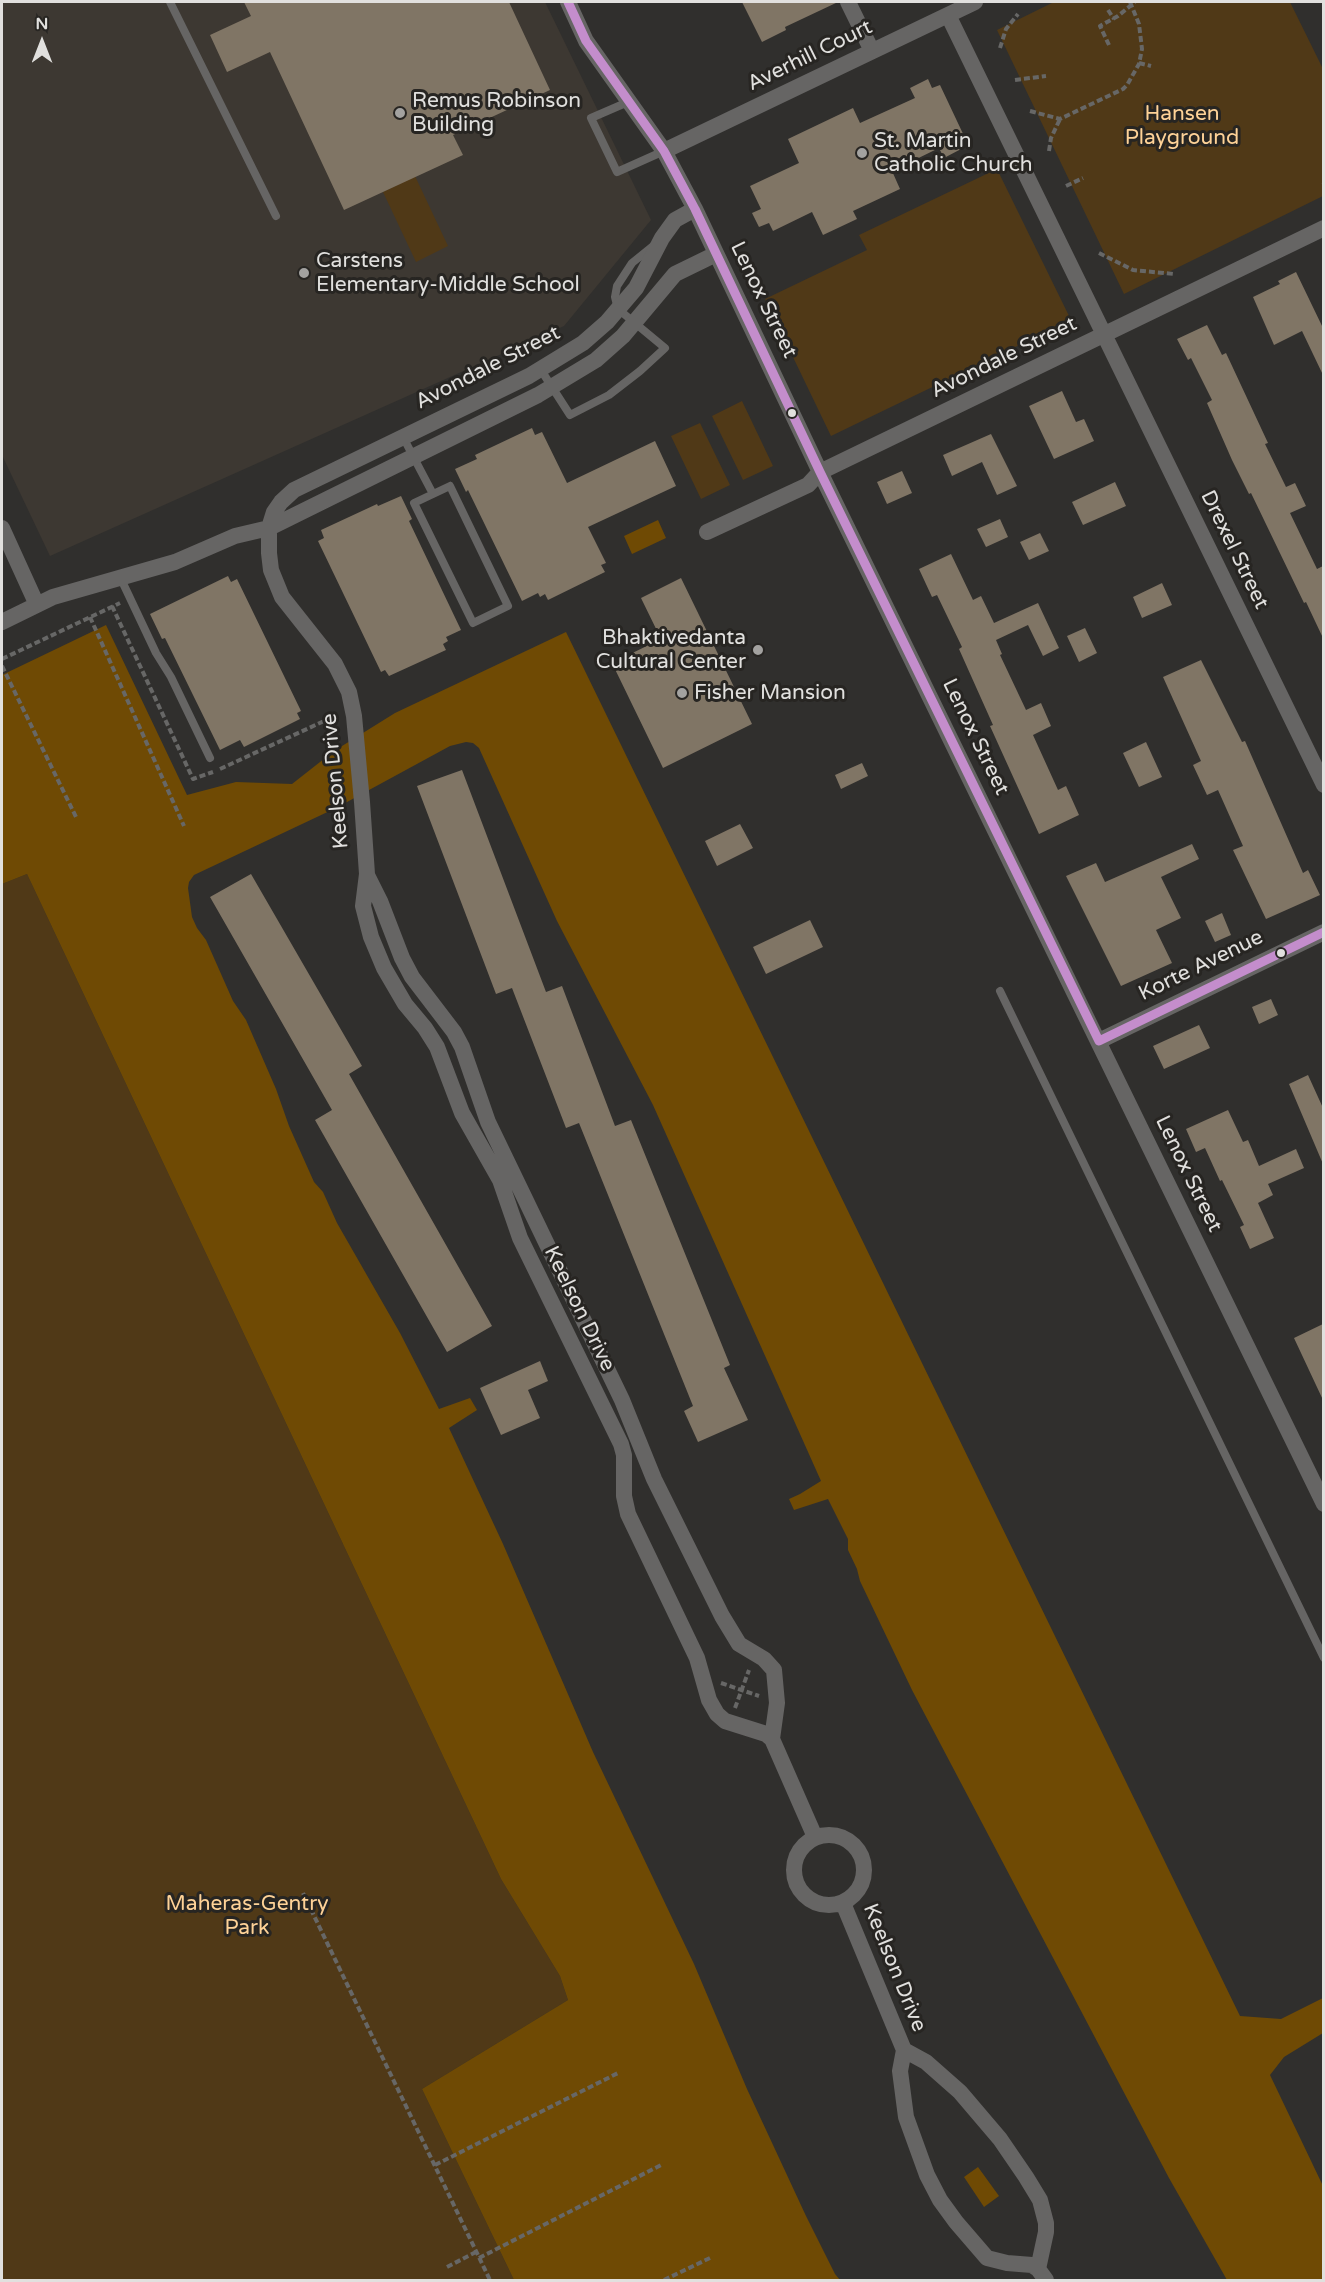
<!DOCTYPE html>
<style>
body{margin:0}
#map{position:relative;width:1325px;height:2282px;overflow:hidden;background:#302f2d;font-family:"Varela Round",sans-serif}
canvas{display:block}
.frame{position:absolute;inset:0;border:3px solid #e1e0de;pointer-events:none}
.north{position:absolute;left:12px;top:12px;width:60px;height:60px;-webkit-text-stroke:4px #272522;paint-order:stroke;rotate:0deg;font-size:16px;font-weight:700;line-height:24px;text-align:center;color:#e1e0de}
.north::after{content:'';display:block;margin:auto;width:21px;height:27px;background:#e1e0de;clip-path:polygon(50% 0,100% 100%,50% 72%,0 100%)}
</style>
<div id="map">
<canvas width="1325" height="2282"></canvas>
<div class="frame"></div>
<div class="north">N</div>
</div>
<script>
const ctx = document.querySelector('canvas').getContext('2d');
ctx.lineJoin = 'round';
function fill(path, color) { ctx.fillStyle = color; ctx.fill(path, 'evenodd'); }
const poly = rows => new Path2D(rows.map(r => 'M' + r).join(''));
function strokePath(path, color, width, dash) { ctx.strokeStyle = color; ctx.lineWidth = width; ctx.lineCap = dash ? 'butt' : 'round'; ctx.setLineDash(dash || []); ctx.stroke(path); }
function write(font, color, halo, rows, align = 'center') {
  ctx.font = font + ' "Varela Round",sans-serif'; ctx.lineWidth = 6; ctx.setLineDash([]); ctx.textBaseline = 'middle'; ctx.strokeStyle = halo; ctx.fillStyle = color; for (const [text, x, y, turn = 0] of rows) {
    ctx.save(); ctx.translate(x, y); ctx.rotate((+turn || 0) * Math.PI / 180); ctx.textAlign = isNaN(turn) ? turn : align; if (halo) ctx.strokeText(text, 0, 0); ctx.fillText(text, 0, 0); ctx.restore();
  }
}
fill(poly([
 [2,2,545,2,651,220,564,326,50,556,2,455]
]), '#3d3832');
fill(poly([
 [1054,2,1290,2,1323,69,1323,196,1124,294,997,30],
 [997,169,1071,320,831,436,765,299,867,250,859,235],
 [415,176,448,246,416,262,383,192],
 [742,401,773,466,743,480,712,416],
 [700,423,730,485,701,499,671,436],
 [27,874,501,1879,560,1976,568,2000,422,2089,514,2280,2,2280,2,884]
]), '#503917');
fill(poly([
 [658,520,666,538,632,554,624,536],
 [106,625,187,795,236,782,292,784,334,751,395,713,566,632,1240,2016,1281,2019,1323,1998,1323,2033,1284,2057,1270,2075,1323,2186,1323,2280,1227,2280,1169,2178,912,1690,860,1581,857,1569,848,1550,848,1539,828,1499,794,1510,789,1499,800,1494,821,1481,653,1105,557,921,479,748,473,743,466,742,450,746,336,808,194,875,189,882,188,888,192,917,197,928,206,940,233,1001,246,1020,276,1089,289,1126,314,1182,323,1192,337,1223,400,1333,439,1409,470,1398,477,1410,449,1428,503,1544,593,1752,694,1964,747,2089,806,2216,835,2274,840,2280,514,2280,422,2089,568,2000,560,1976,501,1879,27,874,2,884,2,675],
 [978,2167,999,2196,984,2207,964,2177]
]), '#6f4a04');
fill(poly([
 [244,2,509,2,550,90,453,135,463,155,344,210,270,52,227,72,210,35,251,16],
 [742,2,838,2,785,27,786,30,762,42],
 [928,79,932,88,940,85,965,138,960,140,963,148,944,158,939,148,892,171,900,189,853,211,857,219,823,235,812,212,773,231,769,223,759,227,752,213,761,209,750,186,799,163,788,139,853,108,860,123,915,98,910,88],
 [1296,272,1323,328,1323,375,1302,331,1274,345,1253,297,1280,284,1278,281],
 [1207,325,1222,355,1226,353,1268,443,1265,444,1286,487,1295,483,1306,506,1290,513,1317,569,1323,566,1323,638,1306,602,1304,603,1251,493,1249,494,1232,460,1207,403,1212,400,1191,358,1188,360,1177,339],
 [1062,391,1076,422,1084,419,1094,441,1054,459,1029,406],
 [532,428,535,435,542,432,567,483,655,441,676,486,588,527,606,563,601,565,605,572,548,600,545,594,540,597,538,593,522,601,468,490,466,492,455,469,477,459,475,455],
 [991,434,1017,486,997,495,982,462,952,476,943,455],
 [902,471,912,493,887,504,877,482],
 [1115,482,1126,506,1083,525,1072,502],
 [401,496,412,519,409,521,461,630,446,637,448,641,443,644,446,650,389,676,385,670,381,672,318,541,324,538,321,530,377,504,378,506],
 [1000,519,1008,537,986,547,977,529],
 [1040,533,1049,551,1029,560,1020,542],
 [951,554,973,600,981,596,994,623,1038,603,1059,648,1043,656,1028,625,996,640,1002,654,1000,655,1026,710,1041,703,1051,726,1033,735,1058,790,1066,786,1079,815,1039,834,990,726,993,725,959,649,962,647,937,595,932,597,919,569],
 [228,576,231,582,237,579,301,711,297,713,300,719,244,747,240,740,220,750,165,638,162,639,150,614],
 [681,578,752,724,663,768,612,663,661,639,641,598],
 [1162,583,1172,605,1142,618,1133,597],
 [1085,628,1097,653,1079,662,1067,636],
 [1201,660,1242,742,1245,741,1303,873,1308,870,1320,895,1266,919,1233,850,1243,846,1218,790,1207,795,1193,765,1201,761,1163,677],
 [1146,742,1162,777,1139,787,1123,753],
 [862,763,868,776,841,789,835,775],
 [462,770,546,992,562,986,615,1126,631,1120,730,1365,724,1368,748,1420,698,1442,684,1411,693,1406,579,1123,566,1128,512,988,496,994,417,786],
 [740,824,753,848,717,866,705,841],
 [1192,844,1199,859,1161,877,1181,918,1156,930,1172,963,1121,986,1066,876,1096,863,1105,882],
 [251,874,362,1066,349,1074,492,1326,447,1352,315,1120,332,1110,210,897],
 [1222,913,1231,935,1215,942,1205,921],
 [810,920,823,947,766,974,753,947],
 [1271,999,1278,1015,1259,1024,1252,1007],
 [1199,1025,1210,1048,1164,1069,1153,1046],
 [1308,1075,1323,1108,1323,1164,1289,1084],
 [1228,1110,1243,1142,1248,1140,1259,1166,1296,1149,1304,1168,1268,1184,1273,1195,1258,1203,1274,1238,1250,1249,1240,1227,1244,1225,1222,1180,1220,1181,1205,1148,1196,1152,1186,1129],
 [1323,1324,1323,1400,1294,1338],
 [540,1361,548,1381,528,1390,540,1418,501,1435,480,1388]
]), '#807565');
strokePath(poly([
 [1108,10,1114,19],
 [1109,45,1100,26,1118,16,1135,2],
 [1000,48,1006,29,1018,14],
 [1139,63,1151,66],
 [1015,80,1046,76],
 [1030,111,1060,119,1123,89,1127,85,1139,64,1142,49,1139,24,1130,2],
 [1049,151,1051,138,1060,119],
 [1323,185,1324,184],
 [1066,186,1083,178],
 [1099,253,1133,270,1174,274],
 [112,606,193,779,213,772],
 [90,617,184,826],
 [2,659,120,603],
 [2,666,77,819],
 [220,769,335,716],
 [721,1683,759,1696],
 [735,1708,749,1670],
 [303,1893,490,2280],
 [435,2165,618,2073],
 [479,2258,663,2164],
 [447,2267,476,2252],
 [664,2280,712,2257]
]), '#676766', 4, [6, 3]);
strokePath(poly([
 [170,2,276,216],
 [628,102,591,118,617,172,664,151],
 [541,370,570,415,609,395,640,371,665,348,618,309,615,297,617,286,632,263,653,246],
 [403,437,433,494],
 [450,486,508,606,473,623,414,503,450,486],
 [121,579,156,653,171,677,210,758],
 [1000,991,1324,1658]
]), '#666564', 8);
strokePath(poly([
 [568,2,586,41,664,151,695,209,820,472,1324,1504],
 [848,2,872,51],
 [948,15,1324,785],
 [664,151,975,2],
 [695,209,675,220,662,238,636,288,607,322,583,343,529,376,294,490,281,502,274,512,269,528,269,553,271,570,282,597,335,664,349,692,354,716,362,802,367,874,363,906,371,937,384,968,405,1004,425,1028,437,1047,462,1113,500,1180,520,1238,621,1444,624,1455,624,1496,628,1514,697,1658,709,1700,717,1714,725,1721,766,1734,772,1739,815,1837],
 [2,528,37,605],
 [707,532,808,485,820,472,1324,228],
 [2,622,53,597,175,562,235,536,269,528,538,395,596,360,623,336,675,274,716,254],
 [367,875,380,901,402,958,412,977,454,1032,462,1047,488,1122,622,1400,654,1479,722,1616,739,1644,764,1659,774,1670,777,1703,772,1739],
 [1099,1041,1324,932],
 '794 1870a35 35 0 1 1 70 0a35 35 0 1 1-70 0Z',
 [843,1903,904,2050,900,2071,906,2117,927,2175,940,2200,956,2222,987,2258,1007,2263,1032,2265,1038,2269,1046,2280],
 [904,2050,926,2062,960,2092,1000,2139,1026,2177,1040,2200,1046,2223,1046,2232,1038,2269]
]), '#666564', 16);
strokePath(poly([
 [568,2,586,41,664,151,695,209,820,472,1099,1041],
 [1099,1041,1324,932]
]), '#c48dcc', 9);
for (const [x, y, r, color] of [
 [400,113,6,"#a3a2a0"],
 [862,153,6,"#a3a2a0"],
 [304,273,6,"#a3a2a0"],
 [792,413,5,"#e1e0de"],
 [758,650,6,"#a3a2a0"],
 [682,693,6,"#a3a2a0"],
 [1281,953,5,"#e1e0de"]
]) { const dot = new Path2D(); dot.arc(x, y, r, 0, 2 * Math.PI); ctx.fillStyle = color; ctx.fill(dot); strokePath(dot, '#272522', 2); }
write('21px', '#e1e0de', '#272522', [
 ["Averhill Court",810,56,-26],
 ["Lenox Street",763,300,64],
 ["Avondale Street",1004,358,-26],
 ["Avondale Street",488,368,-27],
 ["Drexel Street",1234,550,64],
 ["Lenox Street",975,737,64],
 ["Keelson Drive",336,781,-95],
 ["Korte Avenue",1201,966,-26],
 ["Lenox Street",1188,1174,64],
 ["Keelson Drive",579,1309,64],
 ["Keelson Drive",894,1968,68]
]);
write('21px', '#e1e0de', '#272522', [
 ["Remus Robinson",412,101],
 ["Building",412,125],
 ["St. Martin",874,141],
 ["Catholic Church",874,165],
 ["Carstens",316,261],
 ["Elementary-Middle School",316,285],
 ["Bhaktivedanta",746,638,"right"],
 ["Cultural Center",746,662,"right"],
 ["Fisher Mansion",694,693]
], 'left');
write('21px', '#fed297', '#272522', [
 ["Hansen",1182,114],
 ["Playground",1182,138],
 ["Maheras-Gentry",247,1904],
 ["Park",247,1928]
]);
</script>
